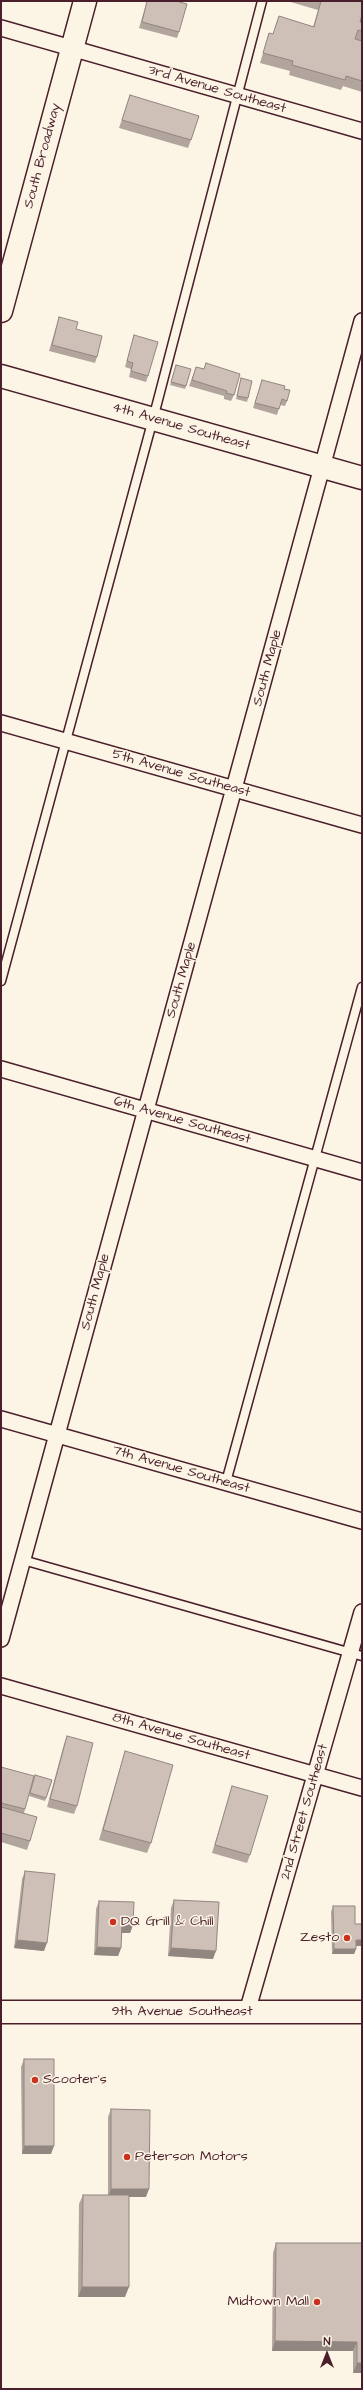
<!DOCTYPE html>
<style>
body{margin:0}
#map{position:relative;width:363px;height:2390px;overflow:hidden;background:#fcf5e5;font-family:"Architects Daughter",sans-serif}
canvas{display:block}
.frame{position:absolute;inset:0;border:2px solid #4a1f2b;pointer-events:none}
.north{position:absolute;left:307px;top:2334px;width:40px;height:40px;-webkit-text-stroke:3px #fcf5e5;paint-order:stroke;rotate:0deg;font-size:11px;font-weight:700;line-height:16px;text-align:center;color:#4a1f2b}
.north::after{content:'';display:block;margin:auto;width:14px;height:18px;background:#4a1f2b;clip-path:polygon(50% 0,100% 100%,50% 72%,0 100%)}
</style>
<div id="map">
<canvas width="363" height="2390"></canvas>
<div class="frame"></div>
<div class="north">N</div>
</div>
<script>
const ctx = document.querySelector('canvas').getContext('2d');
ctx.lineJoin = 'round';
const poly = rows => new Path2D(rows.map(r => 'M' + r).join(''));
function strokePath(path, color, width, dash) { ctx.strokeStyle = color; ctx.lineWidth = width; ctx.lineCap = dash ? 'butt' : 'round'; ctx.setLineDash(dash || []); ctx.stroke(path); }
function fill(path, color) { ctx.fillStyle = color; ctx.fill(path, 'evenodd'); }
function write(font, color, halo, rows, align = 'center') {
  ctx.font = font + ' "Architects Daughter",sans-serif'; ctx.lineWidth = 3; ctx.setLineDash([]); ctx.textBaseline = 'middle'; ctx.strokeStyle = halo; ctx.fillStyle = color; for (const [text, x, y, turn = 0] of rows) {
    ctx.save(); ctx.translate(x, y); ctx.rotate((+turn || 0) * Math.PI / 180); ctx.textAlign = isNaN(turn) ? turn : align; if (halo) ctx.strokeText(text, 0, 0); ctx.fillText(text, 0, 0); ctx.restore();
  }
}
const lane = poly([
 [1,981,153,419,262,1],
 [226,1482,362,987],
 [23,1560,362,1656]
]);
const street = poly([
 [1,28,362,131],
 [1,723,362,825],
 [1,1069,362,1172],
 [1,1419,362,1521],
 [1,1639,362,321],
 [1,1686,362,1788],
 [247,2012,362,1612]
]);
const secondary = poly([
 [1,311,85,1],
 [1,376,362,478]
]);
const primary = poly([
 [1,2012,362,2012]
]);
strokePath(lane, '#4a1f2b', 11);
strokePath(street, '#4a1f2b', 18);
strokePath(secondary, '#4a1f2b', 25);
strokePath(primary, '#4a1f2b', 25);
strokePath(lane, '#fcf5e5', 8);
strokePath(street, '#fcf5e5', 15);
strokePath(secondary, '#fcf5e5', 22);
strokePath(primary, '#fcf5e5', 22);
fill(poly([
 [147,1,176,1,179,32,177,38,139,28],
 [287,1,362,1,362,92,343,86,341,90,289,75,290,71,260,63,269,33,273,34,279,16,313,27,318,10],
 [130,95,191,140,188,148,119,128],
 [59,317,76,329,97,357,95,363,49,351],
 [134,335,148,376,146,382,129,377,131,369,125,367],
 [206,363,234,395,231,401,224,399,224,396,189,386,196,367,204,369],
 [175,368,186,386,185,389,170,385],
 [241,378,248,398,247,402,236,399],
 [262,380,284,389,287,401,285,406,280,405,277,415,253,408],
 [67,1736,77,1806,74,1814,47,1807,64,1744],
 [125,1751,151,1843,147,1853,99,1840,122,1761],
 [1,1767,25,1809,24,1813,30,1841,27,1850,1,1842],
 [35,1775,52,1780,45,1801,29,1796],
 [232,1786,250,1855,247,1863,212,1853],
 [25,1871,44,1951,14,1948,22,1879],
 [174,1900,213,1959,168,1956,171,1908],
 [99,1901,133,1925,130,1933,121,1933,121,1948,118,1956,94,1955,96,1909],
 [333,1906,355,1924,362,1924,362,1946,356,1946,356,1949,354,1954,332,1954,331,1912],
 [24,2059,51,2154,22,2154,21,2067],
 [111,2109,146,2197,129,2197,125,2297,78,2297,79,2204,83,2195,108,2195,108,2117],
 [276,2243,362,2243,362,2373,353,2373,353,2351,272,2351,273,2253]
]), '#b2a59d');
fill(poly([
 [122,1925,133,1925,130,1933,119,1933],
 [17,1940,47,1943,44,1951,14,1948],
 [356,1940,362,1940,362,1946,353,1946],
 [97,1947,121,1948,118,1956,94,1955],
 [171,1948,216,1951,213,1959,168,1956],
 [334,1949,356,1949,354,1954,332,1954],
 [24,2146,54,2146,51,2154,22,2154],
 [111,2189,149,2189,146,2197,108,2197],
 [82,2287,129,2287,125,2297,78,2297],
 [275,2341,357,2342,353,2351,272,2351],
 [357,2363,362,2363,362,2373,353,2373]
]), '#918680');
const building = poly([
 [147,1,176,1,187,4,179,32,142,22,147,1],
 [321,1,362,1,362,15,360,22,362,23,362,31,358,30,355,39,362,41,362,81,346,76,345,80,292,65,293,61,263,53,269,33,273,34,279,16,314,27,321,1],
 [130,95,199,116,191,140,122,120,130,95],
 [59,317,78,322,76,329,102,336,97,357,52,345,59,317],
 [134,335,158,342,148,376,131,371,133,363,127,361,134,335],
 [206,363,240,374,234,395,226,393,227,391,192,380,196,367,204,369,206,363],
 [176,365,191,369,186,386,171,382,176,365],
 [241,378,252,381,248,398,237,396,241,378],
 [262,380,285,386,284,389,290,390,287,401,282,399,279,409,255,403,262,380],
 [67,1736,93,1743,77,1806,50,1799,67,1736],
 [125,1751,173,1765,151,1843,103,1830,125,1751],
 [1,1767,34,1776,25,1809,1,1803,1,1767],
 [35,1775,52,1780,46,1798,30,1793,35,1775],
 [232,1786,268,1796,250,1855,215,1845,232,1786],
 [1,1807,37,1817,30,1841,1,1833,1,1807],
 [25,1871,55,1874,47,1943,17,1940,25,1871],
 [174,1900,219,1902,216,1951,171,1948,174,1900],
 [99,1901,134,1902,133,1925,122,1925,121,1948,97,1947,99,1901],
 [333,1906,355,1906,355,1924,362,1924,362,1940,356,1940,356,1949,334,1949,333,1906],
 [24,2059,54,2059,54,2146,24,2146,24,2059],
 [111,2109,150,2110,149,2189,111,2189,111,2109],
 [83,2195,129,2195,129,2287,82,2287,83,2195],
 [276,2243,362,2243,362,2363,357,2363,357,2342,275,2341,276,2243]
]);
fill(building, '#cfc0b7');
strokePath(building, '#918680', 1);
for (const [x, y, r, color] of [
 [113,1922,4,"#c8321e"],
 [347,1938,4,"#c8321e"],
 [35,2080,4,"#c8321e"],
 [127,2157,4,"#c8321e"],
 [317,2302,4,"#c8321e"]
]) { const dot = new Path2D(); dot.arc(x, y, r, 0, 2 * Math.PI); ctx.fillStyle = color; ctx.fill(dot); strokePath(dot, '#fcf5e5', 1.5); }
write('14px', '#4a1f2b', '#fcf5e5', [
 ["3rd Avenue Southeast",217,90,16],
 ["South Broadway",43,156,-75],
 ["4th Avenue Southeast",181,427,16],
 ["South Maple",268,668,-75],
 ["5th Avenue Southeast",181,774,16],
 ["South Maple",182,980,-74],
 ["6th Avenue Southeast",182,1121,16],
 ["South Maple",96,1292,-75],
 ["7th Avenue Southeast",181,1470,16],
 ["8th Avenue Southeast",181,1737,16],
 ["2nd Street Southeast",305,1812,-74],
 ["9th Avenue Southeast",182,2012]
]);
write('14px', '#4a1f2b', '#fcf5e5', [
 ["DQ Grill & Chill",121,1922],
 ["Zesto",339,1938,"right"],
 ["Scooter's",43,2080],
 ["Peterson Motors",135,2157],
 ["Midtown Mall",309,2302,"right"]
], 'left');
</script>
